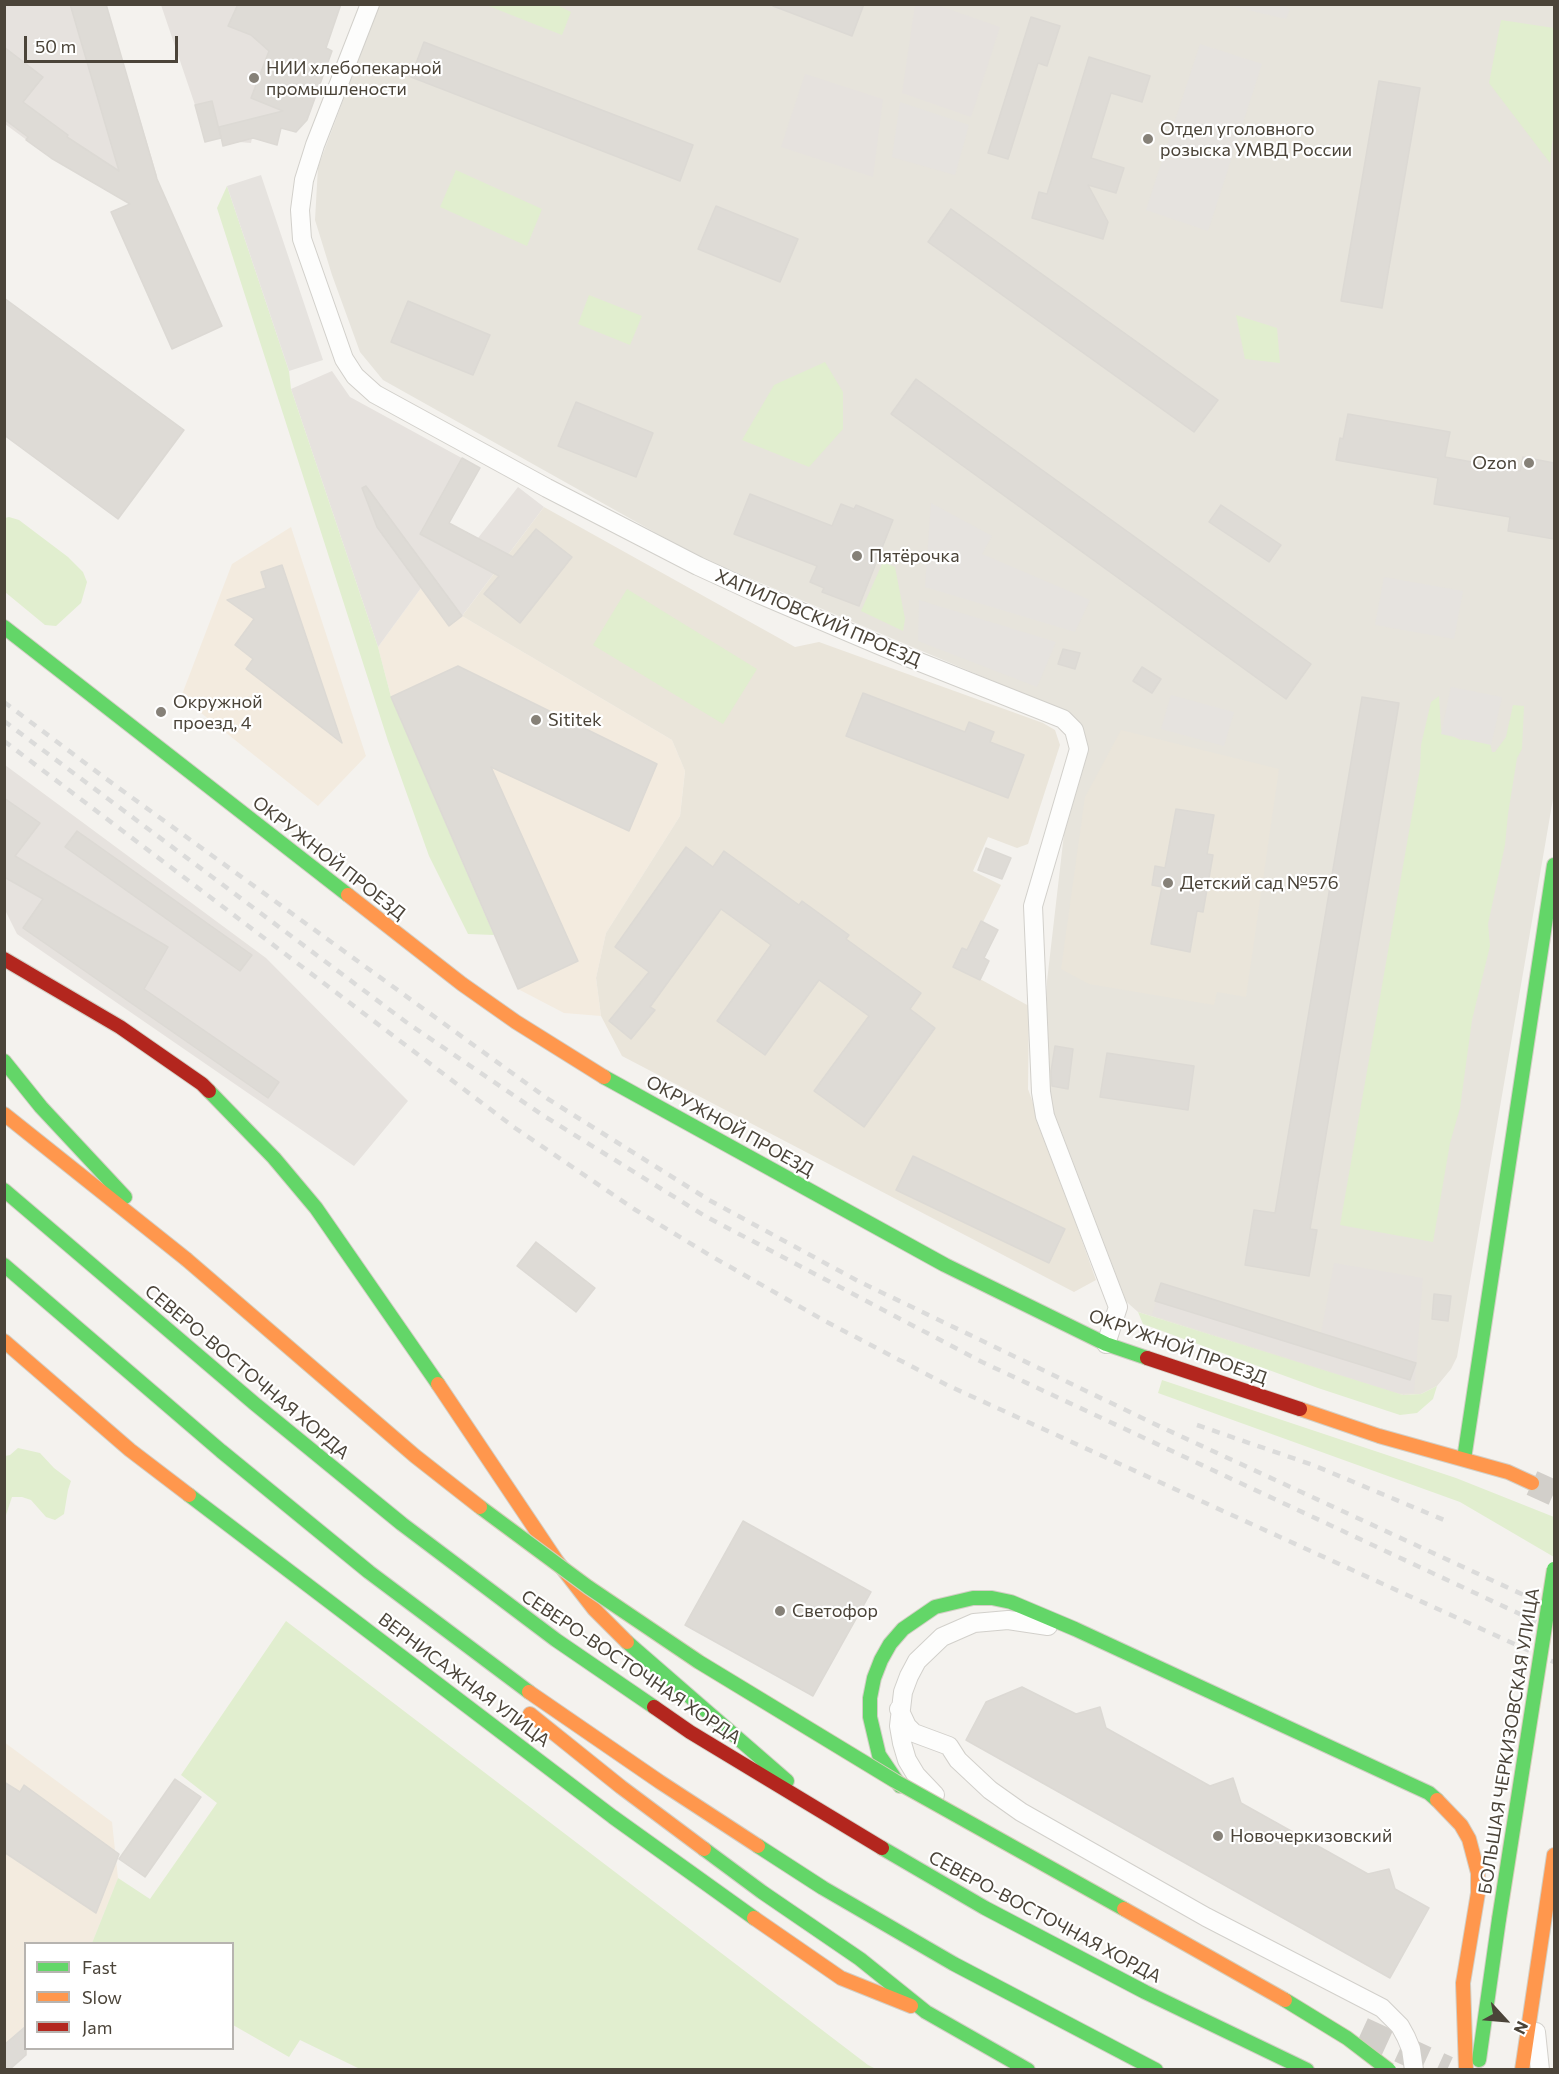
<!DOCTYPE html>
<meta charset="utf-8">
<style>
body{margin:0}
#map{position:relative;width:1559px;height:2074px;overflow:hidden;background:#f4f2ee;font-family:Commissioner,sans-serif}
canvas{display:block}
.frame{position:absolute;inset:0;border:6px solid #4b4439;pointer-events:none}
.legend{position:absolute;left:24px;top:1942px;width:210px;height:108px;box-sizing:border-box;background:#fff;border:2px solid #b7b4b0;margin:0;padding:8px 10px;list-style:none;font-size:18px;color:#4b4439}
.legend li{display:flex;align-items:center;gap:12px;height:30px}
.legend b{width:30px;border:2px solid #b7b4b0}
.north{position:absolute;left:1475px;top:1990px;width:60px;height:60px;-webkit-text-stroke:4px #fff;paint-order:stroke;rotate:116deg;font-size:16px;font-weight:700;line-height:24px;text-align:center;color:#4b4439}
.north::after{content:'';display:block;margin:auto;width:21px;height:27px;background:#4b4439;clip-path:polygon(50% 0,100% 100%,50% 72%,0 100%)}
.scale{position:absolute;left:24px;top:36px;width:154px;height:27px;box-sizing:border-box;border:3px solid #4b4439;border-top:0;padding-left:8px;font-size:18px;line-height:21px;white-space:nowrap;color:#4b4439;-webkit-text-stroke:4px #fff;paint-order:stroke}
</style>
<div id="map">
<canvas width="1559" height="2074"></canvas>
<div class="frame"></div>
<ul class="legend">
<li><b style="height:8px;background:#63d668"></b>Fast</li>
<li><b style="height:8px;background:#ff974d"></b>Slow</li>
<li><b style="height:8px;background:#b3261e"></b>Jam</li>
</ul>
<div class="north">N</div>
<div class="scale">50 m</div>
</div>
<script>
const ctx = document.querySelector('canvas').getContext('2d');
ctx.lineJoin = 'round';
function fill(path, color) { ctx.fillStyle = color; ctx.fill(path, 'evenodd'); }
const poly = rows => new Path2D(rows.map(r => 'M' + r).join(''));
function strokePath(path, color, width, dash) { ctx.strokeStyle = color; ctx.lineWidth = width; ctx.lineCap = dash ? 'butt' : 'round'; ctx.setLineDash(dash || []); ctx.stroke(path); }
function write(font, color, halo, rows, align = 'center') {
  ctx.font = font + ' Commissioner,sans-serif'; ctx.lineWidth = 4.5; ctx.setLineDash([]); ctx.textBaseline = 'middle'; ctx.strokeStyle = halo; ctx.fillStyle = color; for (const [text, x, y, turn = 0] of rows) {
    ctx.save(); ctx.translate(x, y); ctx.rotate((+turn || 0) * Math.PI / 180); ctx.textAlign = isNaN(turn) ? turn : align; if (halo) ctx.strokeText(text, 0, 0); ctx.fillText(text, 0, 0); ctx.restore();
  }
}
fill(poly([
 [379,5,1554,5,1554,793,1457,1357,1451,1369,1437,1386,1421,1394,1403,1395,1383,1390,1138,1312,1120,1296,1046,1093,1047,981,1067,808,1087,748,1084,730,1071,714,697,556,383,380,360,352,332,275,315,220,318,167]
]), '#e7e4dc');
fill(poly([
 [291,527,366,756,318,806,181,697,232,564],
 [421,588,449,626,462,616,672,740,685,771,680,816,606,933,596,978,601,1016,564,1013,518,989,391,697,378,647],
 [4,1742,112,1822,118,1878,92,1943,26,1944,25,2026,5,2045]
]), '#f3ebdf');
fill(poly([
 [4,5,106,5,157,176,123,186,51,158,5,124],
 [161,5,341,5,326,47,332,51,308,118,296,132,281,128,277,145,252,138,251,143,239,142,223,146,221,138,205,142,195,105],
 [915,5,937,5,1000,27,971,117,902,93],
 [805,74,883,99,873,177,781,147],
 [332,371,350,397,480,468,449,523,478,538,518,487,544,507,462,616,449,626,421,588,378,647,291,389],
 [5,765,266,958,408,1101,354,1166,17,934,5,910],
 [1334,1263,1423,1278,1414,1393,1398,1393,1152,1315,1161,1283,1321,1333]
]), '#e6e2de');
fill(poly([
 [544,507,795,647,819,642,1043,723,1055,730,1060,745,1028,844,1017,848,988,837,973,871,1001,885,983,922,998,930,984,958,989,961,980,979,1029,1006,1028,1089,1096,1280,1074,1292,622,1056,601,1016,596,978,606,933,680,816,685,771,672,740,462,616],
 [1121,730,1279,769,1246,997,1217,992,1214,1005,1089,984,1061,969,1085,797]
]), '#eae5da');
fill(poly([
 [486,5,557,5,571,12,562,35],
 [1501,20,1554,28,1554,129,1550,163,1489,83],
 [456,170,542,209,527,246,440,207],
 [227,186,289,371,291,389,378,647,391,697,494,935,468,934,429,856,388,741,217,208],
 [589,295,642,316,630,345,578,324],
 [1236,315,1277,328,1280,363,1245,359],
 [825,362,843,392,843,429,809,467,742,440,774,385],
 [9,517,19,520,68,557,83,572,87,582,81,603,56,626,45,625,5,592,5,518],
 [883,562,895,567,905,619,903,631,861,611],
 [627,589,757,669,723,724,593,645],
 [1439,696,1441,730,1460,740,1481,739,1490,743,1492,752,1495,752,1506,737,1513,705,1524,706,1522,749,1517,758,1508,814,1505,845,1488,924,1490,946,1472,1020,1460,1108,1450,1143,1433,1242,1340,1225,1420,769,1421,745,1431,702],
 [1138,1312,1403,1395,1421,1394,1437,1386,1433,1399,1417,1413,1400,1415,1318,1388,1143,1324],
 [1162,1380,1456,1478,1554,1517,1554,1557,1460,1502,1158,1393],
 [18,1448,40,1453,54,1468,71,1481,68,1490,64,1514,55,1520,46,1517,31,1500,22,1497,12,1497,5,1518,5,1456,10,1455],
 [286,1621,868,2065,876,2069,360,2069,300,2040,289,2057,233,2025,232,1944,92,1943,118,1878,150,1899,217,1803,181,1775]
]), '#e1eecf');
fill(poly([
 [1226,5,1283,5,1290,9,1286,19],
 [1200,44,1262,64,1208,231,1146,210],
 [900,102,969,125,955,175,892,157],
 [261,175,323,360,289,371,227,186],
 [931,503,992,536,982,554,1090,600,1075,632,925,587],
 [1384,577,1463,591,1454,639,1375,625],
 [919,600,1056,642,1037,687,918,641],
 [1451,687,1502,697,1491,745,1441,734],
 [1171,695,1234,712,1224,746,1161,729]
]), '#e6e3df');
const building = poly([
 [70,4,106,4,157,179,222,326,172,349,111,212,130,204,51,158,26,140,28,137,4,119,4,47,43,77,23,102,68,135,67,137,119,171,70,4],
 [238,4,341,4,326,48,332,51,307,120,296,132,281,128,277,145,253,138,223,146,219,127,283,111,251,98,269,51,251,35,228,26,238,4],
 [773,4,864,4,852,36,773,6,773,4],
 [1031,17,1060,26,1047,66,1038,63,1008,159,988,153,1031,17],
 [424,42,693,145,680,181,411,77,424,42],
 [1089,57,1150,76,1142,102,1111,93,1091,158,1124,168,1116,193,1088,185,1108,222,1103,239,1032,218,1039,192,1047,194,1089,57],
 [1379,81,1420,88,1382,308,1341,301,1379,81],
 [212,101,221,138,205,142,195,105,212,101],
 [716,206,798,239,780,282,698,249,716,206],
 [951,209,1218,400,1194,432,928,242,951,209],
 [4,298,184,430,118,519,4,435,4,298],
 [408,301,490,335,473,375,391,342,408,301],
 [916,379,1311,664,1286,699,891,414,916,379],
 [576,402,653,433,636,477,558,446,576,402],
 [1348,414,1450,432,1445,457,1520,471,1523,457,1554,463,1554,539,1508,531,1510,517,1434,504,1438,478,1336,460,1340,438,1343,439,1348,414],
 [462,458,480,468,449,523,513,557,536,529,572,557,520,623,484,594,499,576,420,534,462,458],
 [366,486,462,616,449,626,377,527,362,488,366,486],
 [750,494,832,526,841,504,854,509,856,505,893,520,859,606,822,592,824,588,810,582,817,566,734,534,750,494],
 [1221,505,1281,545,1269,562,1209,522,1221,505],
 [282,565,342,743,246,669,253,659,235,645,254,619,227,600,266,588,261,572,282,565],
 [1063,649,1080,653,1075,669,1058,664,1063,649],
 [458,666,657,764,629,831,491,767,578,961,518,989,391,697,458,666],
 [1142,667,1161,679,1152,693,1133,681,1142,667],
 [863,693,965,732,969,722,994,732,990,742,1024,755,1008,798,846,736,863,693],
 [1362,697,1399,703,1310,1229,1317,1230,1309,1276,1245,1265,1254,1210,1275,1213,1362,697],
 [4,798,40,823,15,856,168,947,144,989,279,1082,268,1098,23,928,43,899,4,877,4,798],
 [1176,809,1214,815,1207,854,1213,855,1203,912,1197,911,1190,952,1151,944,1162,887,1152,885,1155,866,1165,868,1176,809],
 [77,831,252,955,240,971,65,847,77,831],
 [686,847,713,867,724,851,799,905,802,901,849,935,846,939,921,993,910,1009,935,1028,864,1127,814,1091,869,1016,819,980,765,1055,717,1021,771,945,721,909,650,1007,655,1010,631,1039,609,1021,649,972,615,947,686,847],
 [986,848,1011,858,1002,879,978,870,986,848],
 [981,921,998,930,984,958,989,961,980,980,953,967,962,948,967,950,981,921],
 [1055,1046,1073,1049,1068,1089,1052,1086,1051,1071,1055,1046],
 [1107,1053,1194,1066,1188,1110,1100,1097,1107,1053],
 [913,1156,1065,1229,1049,1263,896,1190,913,1156],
 [536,1242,595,1288,576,1312,517,1266,536,1242],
 [1161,1283,1416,1363,1410,1380,1155,1301,1161,1283],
 [1434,1294,1451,1296,1448,1321,1432,1319,1434,1294],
 [743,1521,871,1592,813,1696,685,1625,743,1521],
 [1022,1687,1076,1714,1100,1707,1106,1728,1210,1786,1233,1778,1241,1803,1368,1874,1389,1869,1395,1889,1429,1908,1390,1978,966,1740,986,1702,1022,1687],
 [175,1779,201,1797,145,1877,119,1859,175,1779],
 [4,1782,20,1792,24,1785,119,1854,96,1913,4,1852,4,1782],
 [26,2026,26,2055,9,2070,4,2070,4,2045,26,2026]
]);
fill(building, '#dedbd6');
strokePath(building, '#dcd9d4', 1.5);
strokePath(poly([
 [1532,1483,1554,1493]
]), '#d2cfca', 26, [26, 13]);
strokePath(poly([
 [1362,2031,1447,2070]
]), '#d2cfca', 28, [28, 14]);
const street = poly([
 [370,4,315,145,304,180,300,210,302,239,344,359,355,376,375,394,547,488,698,566,759,594,907,657,1063,719,1074,730,1079,749,1033,906,1041,1092,1045,1116,1118,1307,1106,1344],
 [899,1709,907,1726,914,1733,949,1746,958,1760,990,1790,1021,1812,1206,1917,1382,2008,1400,2026,1406,2037,1411,2049,1414,2070],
 [935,1795,916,1775,907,1760,902,1743,899,1726,903,1692,909,1676,917,1661,942,1637,974,1623,1008,1620,1048,1626],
 [1536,2032,1540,2070]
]);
const fast = poly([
 [4,627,348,895],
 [4,1061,41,1107,125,1197],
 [604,1077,945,1265,1106,1344,1147,1358],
 [209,1091,274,1158,316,1208,438,1384],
 [4,1190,255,1404,402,1524,556,1640,654,1707],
 [4,1265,221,1451,369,1572,529,1692],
 [1464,1459,1554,865],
 [189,1495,613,1817,754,1918],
 [627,1642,787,1781],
 [900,1786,879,1755,870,1717,870,1698,874,1678,881,1660,890,1644,903,1629,935,1607,973,1598,992,1598,1011,1602,1075,1629,1429,1793,1437,1800],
 [758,1846,823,1888,954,1964,1156,2070],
 [882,1848,985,1908,1145,1992,1307,2070],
 [704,1849,762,1892,860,1959,926,2012,1028,2070],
 [1479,2060,1499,1919]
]);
const slow = poly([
 [348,895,462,984,516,1022,604,1077],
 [4,1114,186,1259],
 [4,1341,130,1450,189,1495],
 [438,1384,556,1560,594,1609,627,1642],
 [1300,1409,1379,1436,1508,1472,1532,1483],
 [529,1692,660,1782,758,1846],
 [530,1714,621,1787,704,1849],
 [1437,1800,1461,1825,1469,1839,1478,1873,1478,1893,1463,1983,1466,2070],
 [754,1918,841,1978,911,2006],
 [1522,2070,1554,1855]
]);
const jam = poly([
 [4,959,120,1027,202,1084,209,1091],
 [1147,1358,1300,1409],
 [654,1707,690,1732,882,1848]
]);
strokePath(street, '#d2d0cb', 20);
strokePath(fast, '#d3cfc5', 16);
strokePath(slow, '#d3cfc5', 16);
strokePath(jam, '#d3cfc5', 16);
strokePath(street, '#fdfdfc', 18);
strokePath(fast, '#63d668', 14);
strokePath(slow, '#ff974d', 14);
strokePath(jam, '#b3261e', 14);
strokePath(poly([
 [4,702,105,778,548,1099,709,1200,858,1281,1163,1428,1554,1609],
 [4,721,406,1022,544,1116,705,1216,982,1362,1554,1630],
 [4,741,515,1128,634,1209,711,1256,825,1321,949,1386,1554,1662],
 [1197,1425,1313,1465,1444,1520]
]), '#dbdbda', 4.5, [8, 8]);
const fastBridge = poly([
 [480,1507,588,1587,699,1662,895,1781,1124,1909],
 [1499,1919,1554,1569],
 [1285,2000,1347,2038,1389,2070]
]);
const slowBridge = poly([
 [186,1259,415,1456,480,1507],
 [1124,1909,1285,2000]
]);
strokePath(fastBridge, '#d6cebb', 16, []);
strokePath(slowBridge, '#d6cebb', 16, []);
strokePath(fastBridge, '#63d668', 14);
strokePath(slowBridge, '#ff974d', 14);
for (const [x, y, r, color] of [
 [254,78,6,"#868178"],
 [1148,139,6,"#868178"],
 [1529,463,6,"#868178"],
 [857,556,6,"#868178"],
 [161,712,6,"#868178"],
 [536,720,6,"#868178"],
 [1168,883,6,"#868178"],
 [780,1611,6,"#868178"],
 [1218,1836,6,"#868178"]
]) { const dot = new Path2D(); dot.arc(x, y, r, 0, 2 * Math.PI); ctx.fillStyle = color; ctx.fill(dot); strokePath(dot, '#fff', 2); }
write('18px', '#4b4439', '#fff', [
 ["НИИ хлебопекарной",266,68],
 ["промышлености",266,89],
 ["Отдел уголовного",1160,129],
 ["розыска УМВД России",1160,150],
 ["Ozon",1517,463,"right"],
 ["Пятёрочка",869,556],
 ["Окружной",173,702],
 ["проезд, 4",173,723],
 ["Sititek",548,720],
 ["Детский сад №576",1180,883],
 ["Светофор",792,1611],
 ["Новочеркизовский",1230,1836]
], 'left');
write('18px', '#4b4439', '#fff', [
 ["ХАПИЛОВСКИЙ ПРОЕЗД",818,618,23],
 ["ОКРУЖНОЙ ПРОЕЗД",329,858,38],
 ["ОКРУЖНОЙ ПРОЕЗД",730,1126,29],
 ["ОКРУЖНОЙ ПРОЕЗД",1178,1347,20],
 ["СЕВЕРО-ВОСТОЧНАЯ ХОРДА",247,1372,40],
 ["СЕВЕРО-ВОСТОЧНАЯ ХОРДА",631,1667,34],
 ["ВЕРНИСАЖНАЯ УЛИЦА",464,1680,37],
 ["БОЛЬШАЯ ЧЕРКИЗОВСКАЯ УЛИЦА",1509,1741,-81],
 ["СЕВЕРО-ВОСТОЧНАЯ ХОРДА",1045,1917,28]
]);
</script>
